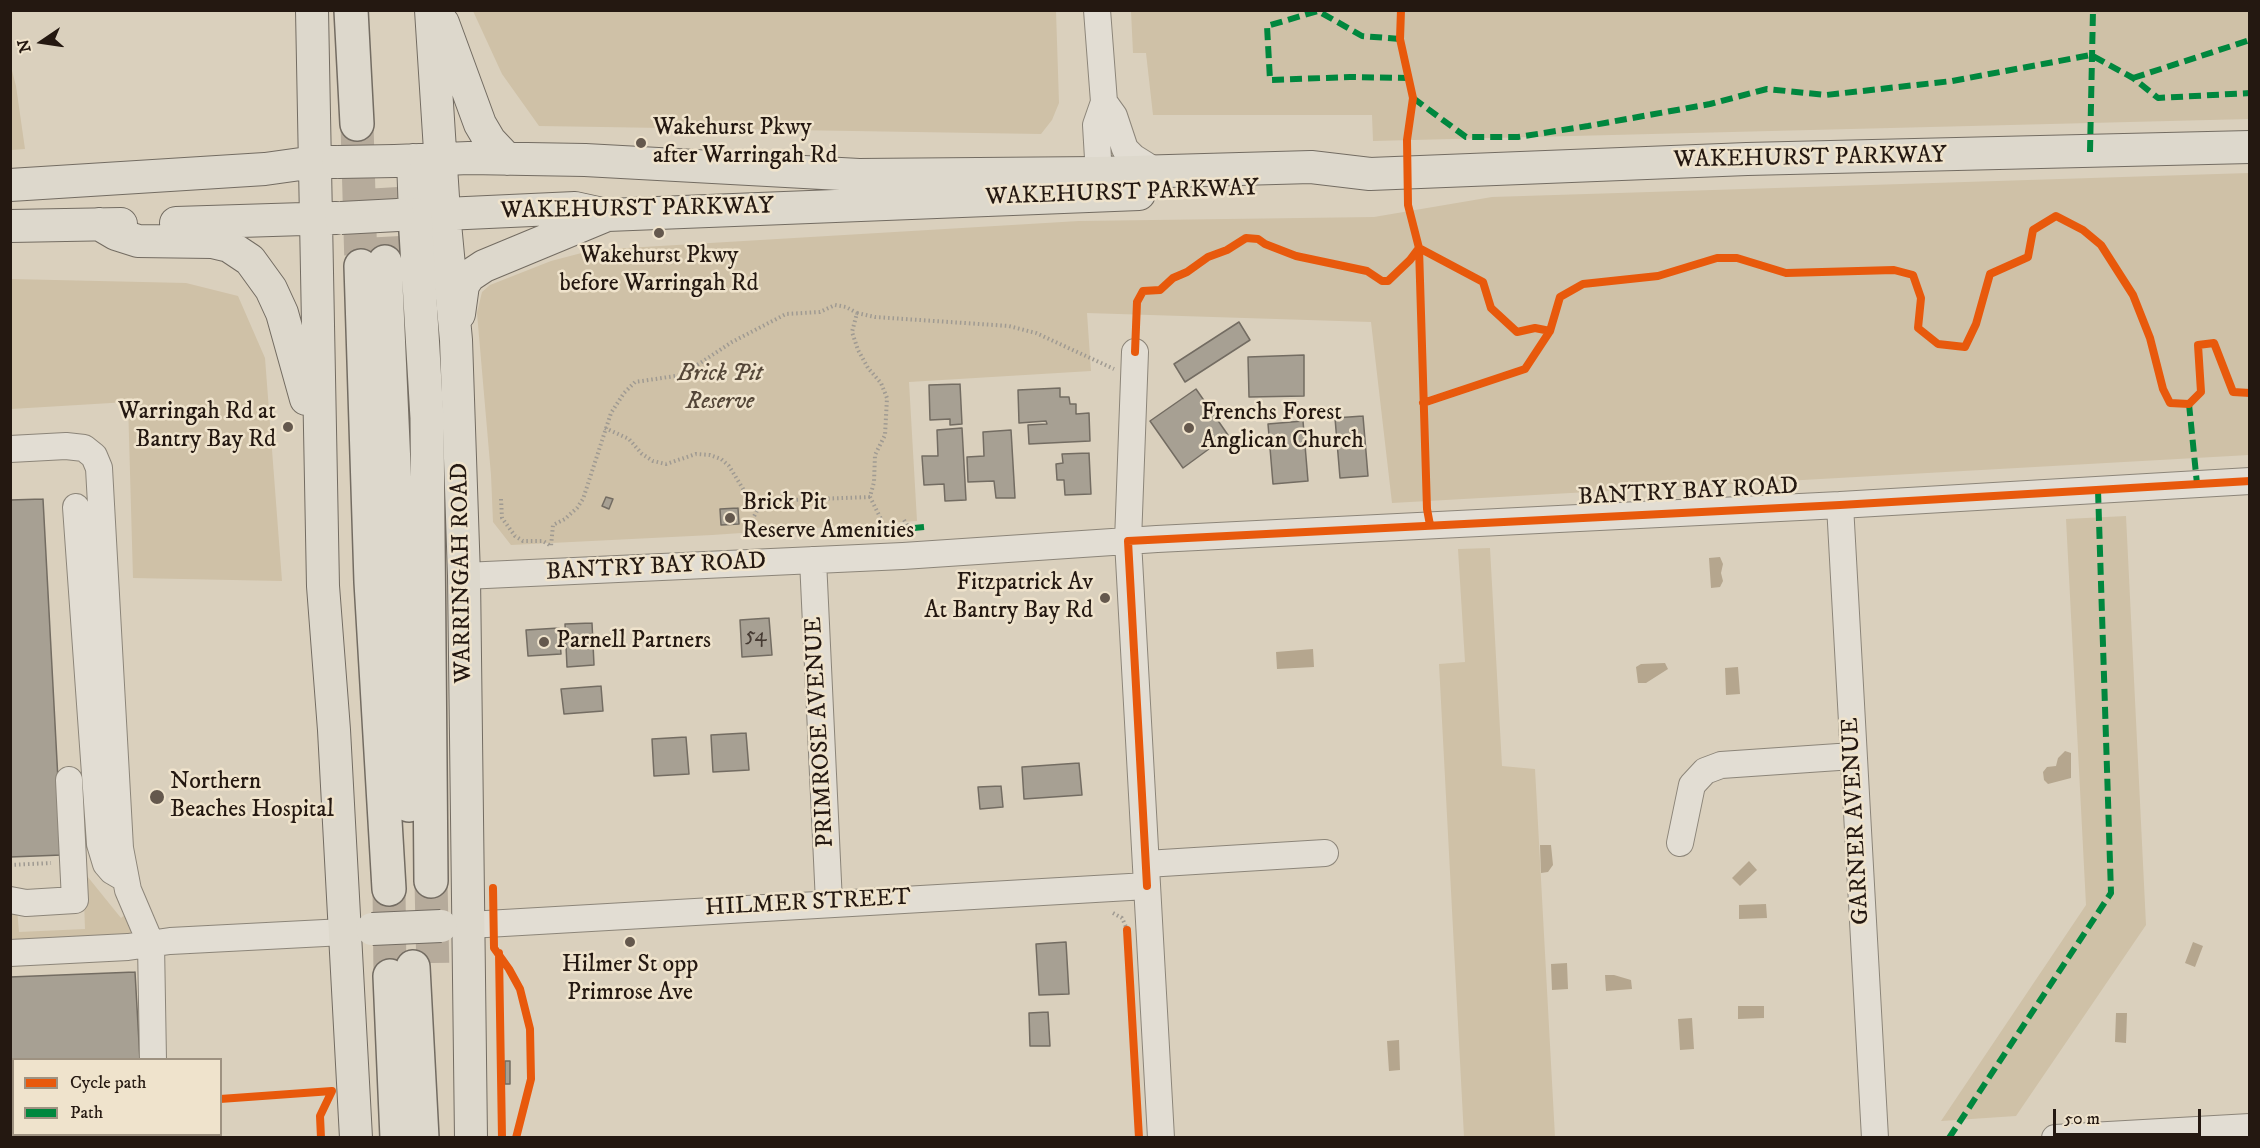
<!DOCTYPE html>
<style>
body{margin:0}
#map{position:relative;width:2260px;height:1148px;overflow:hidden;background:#dad0bd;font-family:"IM FELL DW Pica",serif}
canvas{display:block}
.frame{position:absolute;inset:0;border:12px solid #241811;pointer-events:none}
.legend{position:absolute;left:12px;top:1058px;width:210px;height:78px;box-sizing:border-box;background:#efe3cc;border:2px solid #9e9281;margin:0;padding:8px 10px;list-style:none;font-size:18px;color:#241811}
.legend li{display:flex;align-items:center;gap:12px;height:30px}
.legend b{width:30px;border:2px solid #9e9281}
.north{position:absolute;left:12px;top:12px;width:60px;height:60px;-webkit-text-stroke:4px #efe3cc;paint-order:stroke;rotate:257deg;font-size:16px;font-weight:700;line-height:24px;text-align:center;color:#241811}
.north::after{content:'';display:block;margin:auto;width:21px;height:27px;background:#241811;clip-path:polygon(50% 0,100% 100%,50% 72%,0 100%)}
.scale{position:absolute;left:2053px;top:1109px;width:148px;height:27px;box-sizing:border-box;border:3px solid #241811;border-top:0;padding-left:8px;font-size:18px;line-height:21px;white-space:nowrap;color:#241811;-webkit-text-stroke:4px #efe3cc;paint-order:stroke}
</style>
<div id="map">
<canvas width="2260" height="1148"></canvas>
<div class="frame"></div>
<ul class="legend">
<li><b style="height:8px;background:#e8590c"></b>Cycle path</li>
<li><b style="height:8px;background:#00873e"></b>Path</li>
</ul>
<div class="north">N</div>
<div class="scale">50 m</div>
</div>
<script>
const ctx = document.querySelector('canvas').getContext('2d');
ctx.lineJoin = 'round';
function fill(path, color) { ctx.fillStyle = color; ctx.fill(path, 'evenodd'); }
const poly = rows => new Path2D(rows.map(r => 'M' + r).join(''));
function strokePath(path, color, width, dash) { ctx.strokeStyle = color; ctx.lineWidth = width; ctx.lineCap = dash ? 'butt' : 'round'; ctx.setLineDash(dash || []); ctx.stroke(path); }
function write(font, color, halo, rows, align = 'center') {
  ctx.font = font + ' "IM FELL DW Pica",serif'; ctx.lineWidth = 5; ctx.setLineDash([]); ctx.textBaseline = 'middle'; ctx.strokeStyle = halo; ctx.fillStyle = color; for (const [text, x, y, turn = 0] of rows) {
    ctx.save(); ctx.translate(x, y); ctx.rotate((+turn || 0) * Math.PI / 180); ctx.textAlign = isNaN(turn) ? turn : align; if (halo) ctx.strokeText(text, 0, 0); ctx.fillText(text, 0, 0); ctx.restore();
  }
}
fill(poly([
 [473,11,1056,11,1059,103,1052,120,1041,134,539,126,502,74],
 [1131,11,2249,11,2249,119,1373,141,1372,115,1153,115,1146,53,1133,53],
 [10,63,16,86,25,149,11,150],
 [2249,173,2249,455,1392,503,1371,322,1087,313,1091,371,909,382,917,521,712,535,511,545,493,522,491,475,477,313,482,292,490,285,551,261,593,250,1079,221,1374,217,1492,197],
 [11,279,186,283,238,296,265,358,282,581,133,578,128,402,11,409],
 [2126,516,2146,925,2016,1116,1941,1121,2086,905,2066,519],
 [1490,548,1502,766,1535,769,1555,1137,1464,1137,1439,664,1465,662,1458,549],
 [83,871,121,918,128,912,133,931,130,935,11,940,11,910,17,909,19,932,85,929],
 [166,1135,166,1137,76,1138,76,1135]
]), '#cfc1a7');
fill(poly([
 [1720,557,1723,564,1721,573,1723,581,1720,587,1711,588,1709,558],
 [1313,649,1314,667,1277,669,1276,652],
 [1665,663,1668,669,1646,683,1638,683,1636,667,1641,664],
 [1738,667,1740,694,1726,695,1725,668],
 [2065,751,2071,753,2071,778,2048,784,2044,780,2043,772,2047,767,2056,766,2058,758],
 [1540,845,1551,845,1553,865,1548,872,1541,873],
 [1749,861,1757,870,1740,886,1732,878],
 [1766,904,1767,918,1739,919,1739,905],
 [2193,942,2203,946,2195,967,2185,963],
 [1567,963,1568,989,1552,990,1551,964],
 [1614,975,1631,980,1632,989,1606,991,1605,975],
 [1738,1006,1764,1006,1764,1018,1738,1019],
 [2116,1013,2127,1013,2126,1043,2115,1042],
 [1692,1018,1694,1049,1680,1050,1678,1019],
 [1399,1040,1400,1070,1389,1071,1387,1041]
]), '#b5a68e');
const building = poly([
 [1239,322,1250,340,1185,382,1174,364,1239,322],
 [1304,355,1304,396,1249,397,1248,357,1304,355],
 [960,384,962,424,950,425,950,419,930,420,929,385,960,384],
 [1060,388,1060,397,1069,397,1070,404,1076,404,1076,414,1089,413,1090,441,1029,444,1028,425,1047,424,1046,421,1019,423,1018,390,1060,388],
 [1196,389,1228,435,1183,468,1150,421,1196,389],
 [1363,416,1368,476,1340,478,1335,418,1363,416],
 [1303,421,1308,481,1273,484,1268,424,1303,421],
 [962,428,966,500,945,501,944,484,924,485,922,456,938,456,937,430,962,428],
 [1011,430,1015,498,996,498,994,481,968,482,967,457,984,456,983,432,1011,430],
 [1089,453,1091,494,1065,495,1064,480,1057,480,1056,464,1063,463,1062,454,1089,453],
 [606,497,613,499,609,509,602,506,606,497],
 [43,499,62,855,10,857,10,500,43,499],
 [738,508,739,524,721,525,720,509,738,508],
 [769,618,772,655,742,657,740,620,769,618],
 [592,623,594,665,567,667,565,624,592,623],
 [559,628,561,654,528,656,526,630,559,628],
 [601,686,603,711,564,714,561,689,601,686],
 [746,733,749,770,713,772,711,735,746,733],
 [686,737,689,774,654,776,652,739,686,737],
 [1079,763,1082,795,1024,799,1022,767,1079,763],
 [1001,786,1003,807,980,809,978,787,1001,786],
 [1066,942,1069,994,1039,995,1036,944,1066,942],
 [135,972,140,1060,14,1060,14,1078,10,1078,10,977,135,972],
 [1048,1012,1050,1046,1030,1046,1029,1013,1048,1012],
 [505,1061,510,1061,510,1084,505,1084,505,1061]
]);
fill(building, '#a7a093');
strokePath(building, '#736c62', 1.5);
strokePath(poly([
 [357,124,361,266],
 [381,188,385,262],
 [431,881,433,975],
 [389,889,390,976]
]), '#b6ab9b', 33, [33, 16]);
const minor = poly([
 [1097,10,1104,102,1096,125,1100,192],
 [1104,102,1114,116,1125,149,1133,157,1157,172],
 [1135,352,1128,541,1161,1138],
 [10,449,66,446,84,448,94,456,99,468,120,848,128,890,151,944,153,1060],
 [1840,505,1875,1138],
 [76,507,100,844,106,864,112,871,124,878],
 [813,560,829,903],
 [464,576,903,556,1157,539,1840,505,2250,481],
 [1680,843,1692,785,1705,771,1721,765,1853,756],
 [1146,864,1325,853],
 [10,900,26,903,75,900,69,780],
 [469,925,1147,886],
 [10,953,128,947,170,941,344,932],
 [10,1093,14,1093],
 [2055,1138,2250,1127]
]);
const major = poly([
 [312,10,323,586,334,730,356,1138],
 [431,10,444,213,456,340,464,576,471,1138],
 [443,23,480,124,490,141,507,159],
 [413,160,415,215],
 [395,161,469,158,585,160,859,175,1098,173,1311,167,1370,174,1747,159,2250,147],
 [10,185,265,169,315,162,336,162],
 [423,215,575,208,607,215,1139,194],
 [176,223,336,218],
 [99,224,116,234,138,241,212,242,229,246,250,260,271,289,282,313,306,399],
 [10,226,121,224],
 [459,314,463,285,469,276,484,266,607,215]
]);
const highway = poly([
 [351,10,357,124],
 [415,215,427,418,431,881],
 [385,262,409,805],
 [361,266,371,582,389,889],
 [413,967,422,1138],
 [390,976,397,1138]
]);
strokePath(minor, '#8c8579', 28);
strokePath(major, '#736c62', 34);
strokePath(highway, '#736c62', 36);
strokePath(poly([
 [857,313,875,317,1009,326,1036,333,1114,369],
 [605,428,629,439,642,454,653,461,666,464,696,454,710,455,721,459,729,466,745,492,762,501,870,497],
 [501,499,502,518,515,536,523,541,543,541,551,546,553,525,565,519,577,508,583,499,611,413,624,393,635,382,682,375,732,342,786,314,820,312,835,305,846,307,857,313,852,332,858,350,868,368,881,383,887,398,885,435,875,455,874,482,870,497,882,521],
 [904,520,909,528,914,528],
 [748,528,762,501],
 [10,865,51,863],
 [1113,913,1122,918,1126,927]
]), '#9f9a92', 4, [1.5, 3]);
strokePath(minor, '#e2ddd3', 26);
strokePath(major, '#ddd8cc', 32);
strokePath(highway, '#ddd8cc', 33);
const majorBridge = poly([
 [338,162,395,161],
 [341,218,398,215],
 [372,929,441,926]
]);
strokePath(majorBridge, '#736c62', 34, []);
strokePath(majorBridge, '#ddd8cc', 32);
strokePath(poly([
 [1400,39,1362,36,1318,11,1267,26,1270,80,1350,77,1409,78],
 [2133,78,2250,40],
 [1413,98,1466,137,1518,137,1588,126,1710,104,1767,89,1826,95,1952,81,2091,55,2133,78,2158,98,2250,93],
 [2090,152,2093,10],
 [2189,404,2197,484],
 [914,528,924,527],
 [1949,1138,2111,893,2098,490]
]), '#00873e', 6, [12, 6]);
strokePath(poly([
 [1401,10,1400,39,1413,98,1407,140,1408,205,1419,248,1427,509,1430,525],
 [1135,352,1137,302,1143,291,1160,290,1173,278,1187,272,1208,257,1227,250,1246,238,1258,239,1265,244,1296,256,1367,271,1382,281,1388,281,1410,260,1419,248,1483,282,1491,308,1517,332,1535,328,1550,331,1560,297,1583,284,1658,276,1717,258,1737,258,1786,273,1894,270,1913,275,1921,298,1918,328,1938,344,1965,347,1976,324,1990,274,2028,257,2033,230,2056,216,2083,230,2101,245,2133,295,2150,338,2163,389,2170,403,2189,404,2201,392,2198,345,2214,343,2233,392,2250,393],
 [1423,403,1525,369,1550,331],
 [1147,886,1128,541,1840,505,2250,481],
 [493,888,494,948,509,969,520,989,530,1029,531,1079,516,1138],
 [1127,930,1139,1138],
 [499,953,502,1138],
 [220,1099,332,1091,320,1116,321,1138]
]), '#e8590c', 8);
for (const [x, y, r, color] of [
 [641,143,6,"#64584d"],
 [659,233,6,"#64584d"],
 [288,427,6,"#64584d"],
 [1189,428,6,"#64584d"],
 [730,518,6,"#64584d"],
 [1105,598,6,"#64584d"],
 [544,642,6,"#64584d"],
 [157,797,8,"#64584d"],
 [630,942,6,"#64584d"]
]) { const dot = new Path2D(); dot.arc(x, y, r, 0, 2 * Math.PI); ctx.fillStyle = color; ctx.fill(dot); strokePath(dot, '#efe3cc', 2); }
write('21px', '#453a32', null, [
 ["54",756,637]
]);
write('24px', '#241811', '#efe3cc', [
 ["Wakehurst Pkwy",653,129],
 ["after Warringah Rd",653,157],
 ["Wakehurst Pkwy",659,257,"center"],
 ["before Warringah Rd",659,285,"center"],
 ["Warringah Rd at",276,413,"right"],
 ["Bantry Bay Rd",276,441,"right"],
 ["Frenchs Forest",1201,414],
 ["Anglican Church",1201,442],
 ["Brick Pit",742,504],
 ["Reserve Amenities",742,532],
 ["Fitzpatrick Av",1093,584,"right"],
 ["At Bantry Bay Rd",1093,612,"right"],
 ["Parnell Partners",556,642],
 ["Northern",170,783],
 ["Beaches Hospital",170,811],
 ["Hilmer St opp",630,966,"center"],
 ["Primrose Ave",630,994,"center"]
], 'left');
write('24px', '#241811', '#efe3cc', [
 ["WAKEHURST PARKWAY",1810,159,-1],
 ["WAKEHURST PARKWAY",1122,194,-2],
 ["WAKEHURST PARKWAY",637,210,-1],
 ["BANTRY BAY ROAD",1688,493,-3],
 ["BANTRY BAY ROAD",656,568,-3],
 ["WARRINGAH ROAD",463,573,-91],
 ["PRIMROSE AVENUE",821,732,-93],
 ["GARNER AVENUE",1857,821,-93],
 ["HILMER STREET",808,904,-3]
]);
write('italic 24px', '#554739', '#efe3cc', [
 ["Brick Pit",720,375],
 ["Reserve",720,403]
]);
</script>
